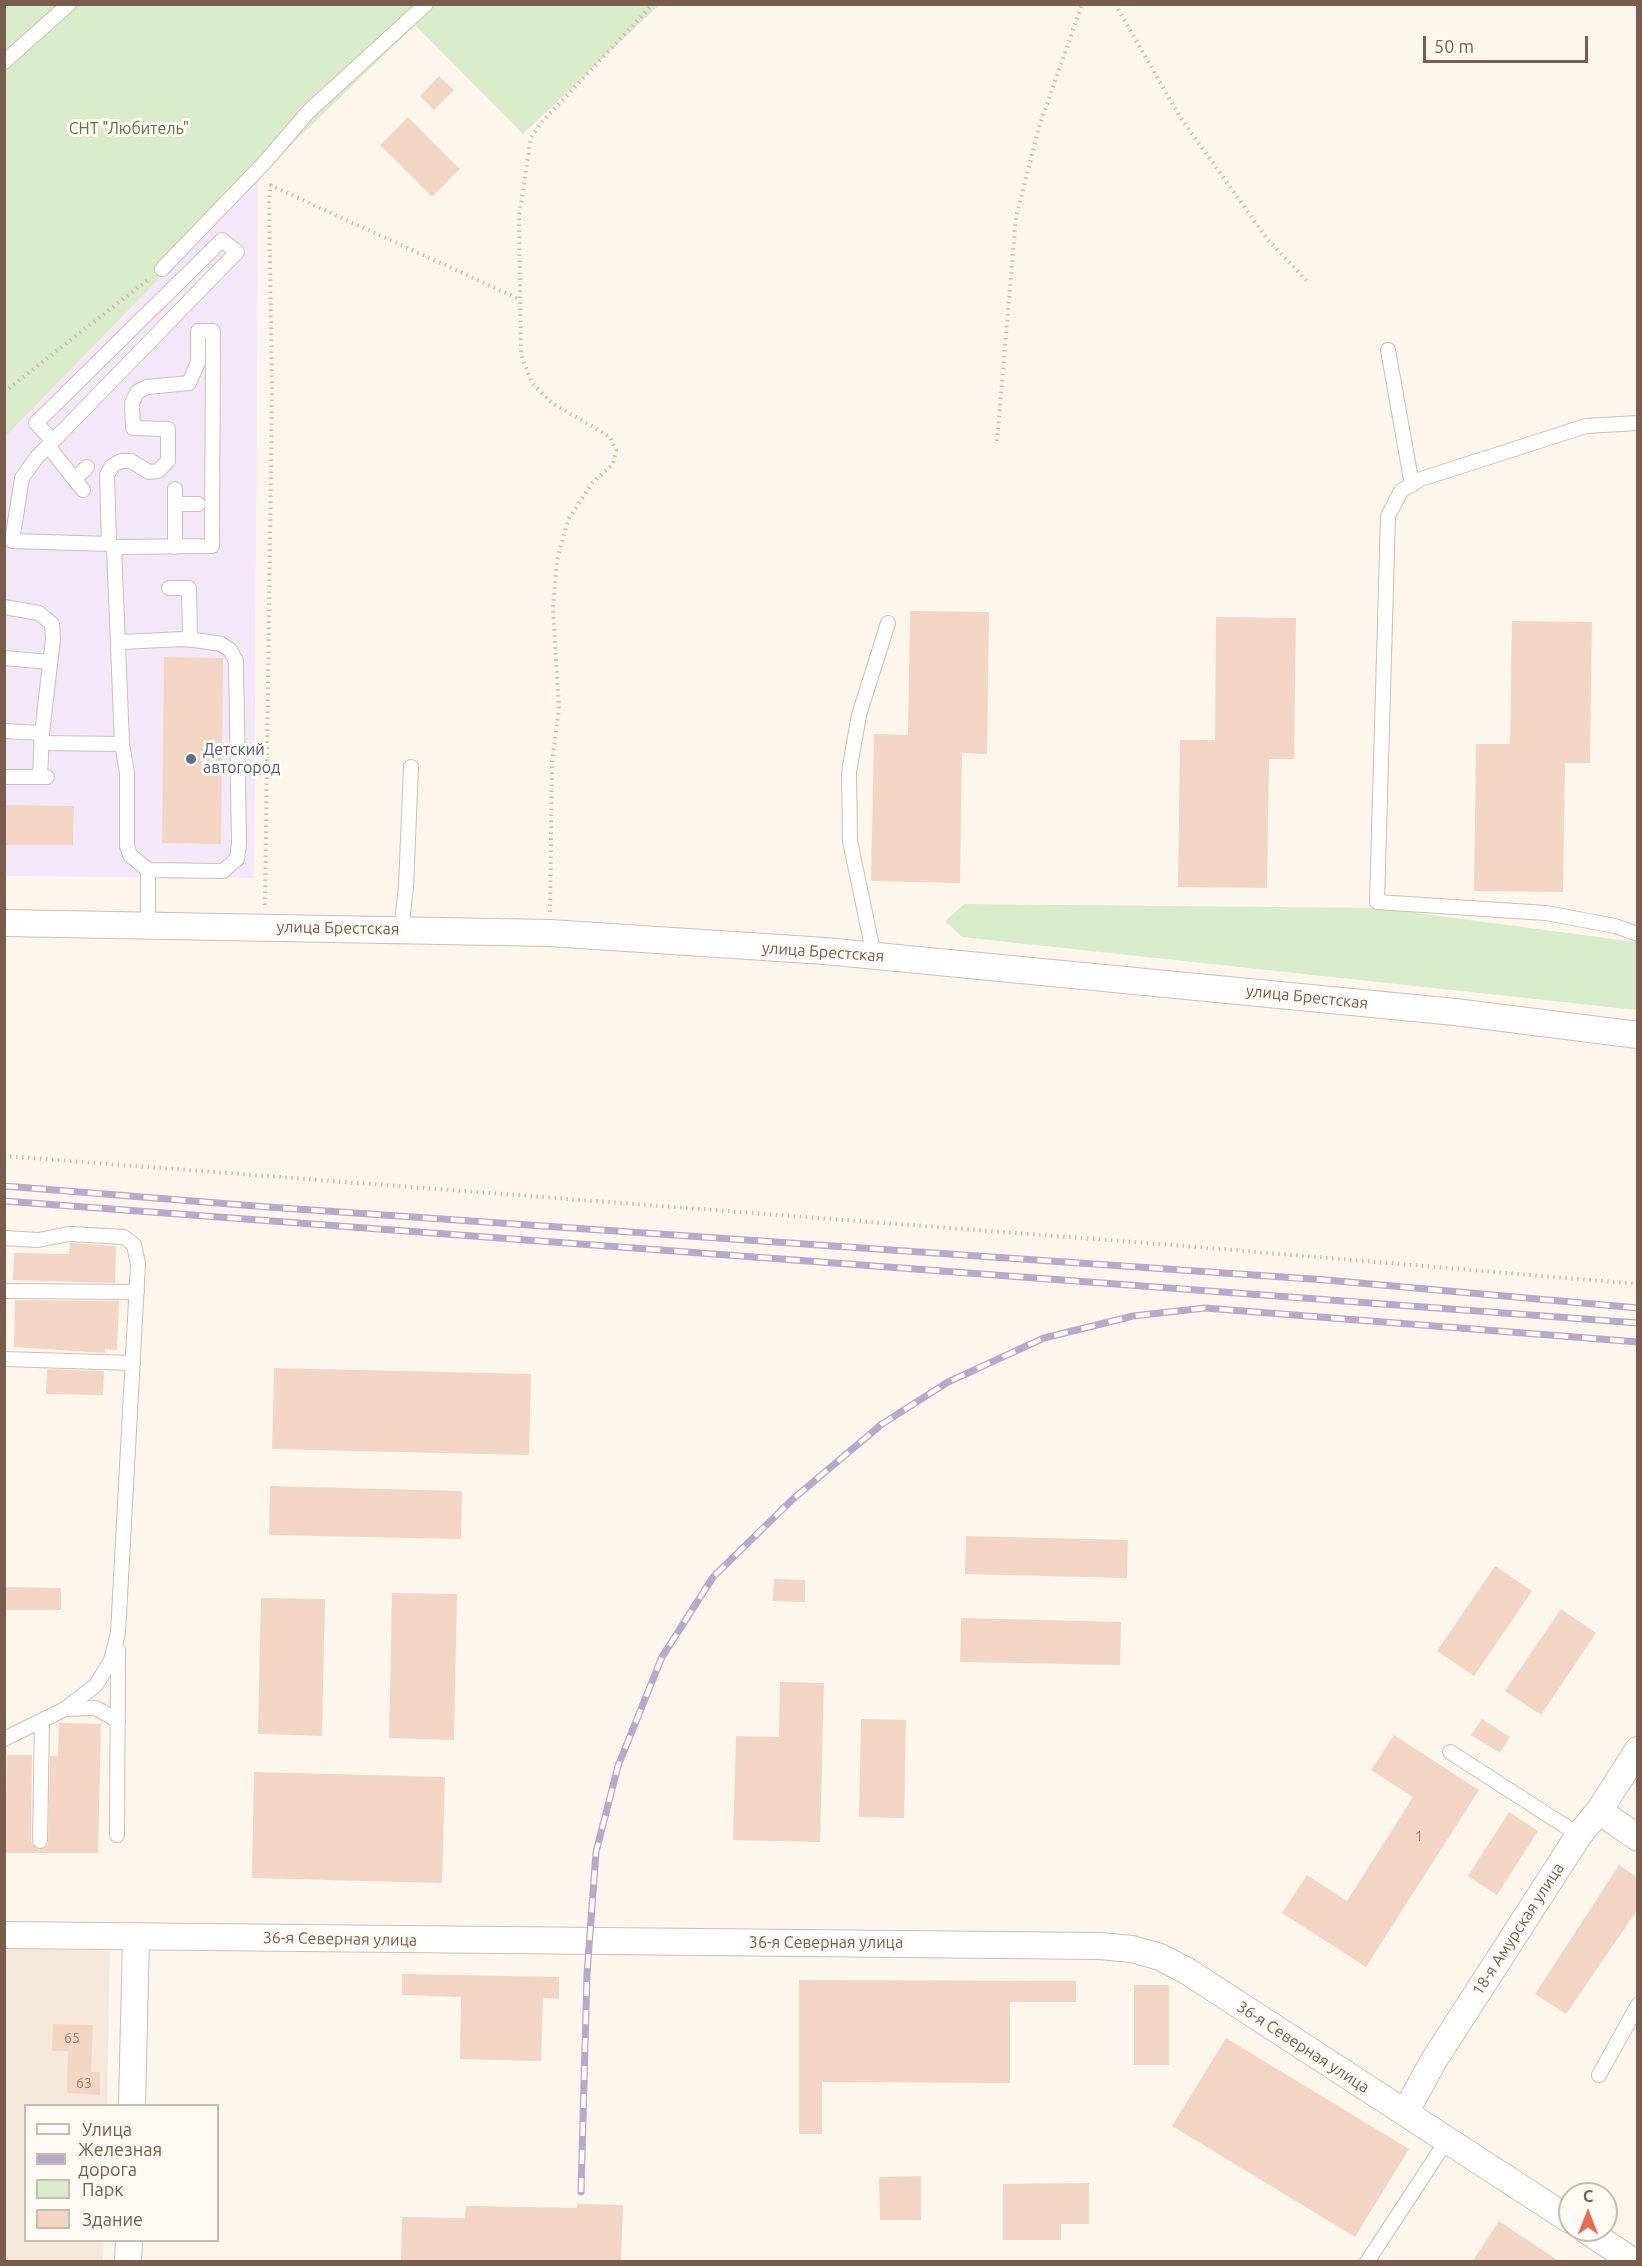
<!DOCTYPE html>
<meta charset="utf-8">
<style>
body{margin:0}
#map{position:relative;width:1642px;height:2266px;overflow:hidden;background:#fdf6ec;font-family:Ubuntu,sans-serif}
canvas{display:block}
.frame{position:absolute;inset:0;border:6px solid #7a5c4d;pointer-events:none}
.legend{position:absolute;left:24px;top:2104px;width:195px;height:138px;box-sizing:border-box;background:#fffaf3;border:2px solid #cabbb1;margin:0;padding:8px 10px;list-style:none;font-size:18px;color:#7a5c4d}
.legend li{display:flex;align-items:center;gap:12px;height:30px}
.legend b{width:30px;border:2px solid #cabbb1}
.north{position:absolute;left:1558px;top:2182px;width:60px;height:60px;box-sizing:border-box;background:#fffaf3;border:2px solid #cabbb1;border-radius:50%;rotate:0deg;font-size:16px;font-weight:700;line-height:24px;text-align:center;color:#7a5c4d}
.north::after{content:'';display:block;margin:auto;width:21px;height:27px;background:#e76f51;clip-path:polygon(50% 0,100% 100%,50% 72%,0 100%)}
.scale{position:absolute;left:1423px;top:36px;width:165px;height:27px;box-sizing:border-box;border:3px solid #7a5c4d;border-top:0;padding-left:8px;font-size:18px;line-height:21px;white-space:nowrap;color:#7a5c4d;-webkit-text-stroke:4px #fffaf3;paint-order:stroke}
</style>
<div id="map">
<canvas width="1642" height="2266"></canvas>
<div class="frame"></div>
<ul class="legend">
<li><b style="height:8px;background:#fff"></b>Улица</li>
<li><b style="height:8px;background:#b9a8c9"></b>Железная дорога</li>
<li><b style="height:16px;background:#d8ecc9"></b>Парк</li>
<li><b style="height:16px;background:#f3d5c3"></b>Здание</li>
</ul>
<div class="north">С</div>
<div class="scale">50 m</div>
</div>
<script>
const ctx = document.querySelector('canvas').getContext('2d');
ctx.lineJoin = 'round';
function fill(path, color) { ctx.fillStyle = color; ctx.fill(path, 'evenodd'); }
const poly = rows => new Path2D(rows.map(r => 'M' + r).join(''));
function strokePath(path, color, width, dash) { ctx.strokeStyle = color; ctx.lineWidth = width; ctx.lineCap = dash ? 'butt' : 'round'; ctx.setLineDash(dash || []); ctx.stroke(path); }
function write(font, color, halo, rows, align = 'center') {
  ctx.font = font + ' Ubuntu,sans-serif'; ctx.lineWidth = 6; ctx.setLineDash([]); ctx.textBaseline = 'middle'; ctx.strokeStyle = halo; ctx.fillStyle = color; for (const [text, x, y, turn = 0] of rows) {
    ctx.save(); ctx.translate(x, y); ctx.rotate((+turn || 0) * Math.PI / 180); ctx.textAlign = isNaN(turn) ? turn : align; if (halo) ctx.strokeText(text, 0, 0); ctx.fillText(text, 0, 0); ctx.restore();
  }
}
fill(poly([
 [5,1949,110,1951,107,2105,26,2106,26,2240,104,2241,103,2261,5,2262]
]), '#f5e8da');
fill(poly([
 [258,177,254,878,5,876,5,437]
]), '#f3e8fa');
fill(poly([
 [5,5,659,5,523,134,415,25,258,177,5,437],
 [964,904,1378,908,1636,942,1637,1010,962,937,945,921]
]), '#d8ecc9');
fill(poly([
 [439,76,454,90,434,110,420,96],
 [408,117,460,169,432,197,380,145],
 [910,611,989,612,987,754,962,753,960,883,871,881,874,734,908,735],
 [1216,617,1296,618,1294,759,1269,759,1267,888,1178,887,1180,740,1215,740],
 [1512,621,1592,622,1590,763,1565,763,1563,892,1474,891,1476,744,1510,744],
 [164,657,223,658,221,844,162,843],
 [4,805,74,806,73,845,4,845],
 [70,1243,116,1246,115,1283,13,1280,14,1253,69,1254],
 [15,1300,119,1301,117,1350,105,1349,105,1353,14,1347],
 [274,1368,531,1374,529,1455,272,1449],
 [47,1369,104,1371,103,1395,46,1394],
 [270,1486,462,1491,461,1539,269,1535],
 [966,1536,1128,1540,1127,1578,965,1574],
 [1495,1566,1532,1591,1474,1676,1437,1651],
 [774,1579,805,1580,805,1602,773,1601],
 [4,1587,61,1588,61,1610,4,1610],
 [392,1593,457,1594,454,1740,389,1738],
 [261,1598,325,1599,322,1736,258,1734],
 [1561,1609,1596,1633,1541,1715,1505,1691],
 [961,1618,1121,1622,1120,1665,960,1662],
 [780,1682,824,1683,820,1842,733,1840,736,1736,779,1737],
 [861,1719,906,1720,904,1818,859,1817],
 [1482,1719,1510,1737,1500,1753,1471,1735],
 [59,1723,101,1724,98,1853,5,1853,7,1755,32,1755,31,1841,39,1850,48,1845,50,1756,58,1756],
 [1394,1735,1479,1790,1366,1967,1282,1913,1307,1875,1347,1901,1413,1797,1371,1770],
 [254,1772,445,1777,442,1883,252,1878],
 [1509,1812,1538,1831,1497,1895,1468,1876],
 [1619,1865,1638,1878,1638,1909,1566,2014,1535,1994],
 [402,1974,559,1977,559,1999,543,1998,541,2061,460,2059,461,1997,402,1995],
 [799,1980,1076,1981,1076,2002,1010,2002,1010,2083,822,2082,822,2134,799,2134],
 [1134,1985,1169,1985,1169,2065,1134,2065],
 [53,2024,93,2025,91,2072,100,2072,100,2095,67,2093,68,2051,52,2051],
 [1226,2038,1409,2149,1355,2237,1172,2126],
 [921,2176,921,2220,880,2220,879,2177],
 [1089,2183,1089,2224,1061,2224,1061,2240,1003,2240,1003,2184],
 [577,2204,623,2205,621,2262,401,2262,402,2217,465,2218,466,2206,577,2208],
 [1499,2221,1560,2262,1472,2262]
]), '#f3d5c3');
const service = poly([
 [4,62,69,4],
 [162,269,266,161,308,112,426,4],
 [1388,350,1412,485],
 [1638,423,1586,426,1421,479,1401,491,1388,516,1377,902,1546,913,1615,926,1638,934],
 [53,441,36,423,222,240,237,252,53,441,36,458,22,478,12,541,109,544,114,547,212,546,213,331,198,331,198,362,189,383,147,387,137,392,132,403,133,428,168,429,168,461,158,471,149,472,131,461,121,461,112,466,107,475,109,544],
 [48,446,83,490],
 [75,479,87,467],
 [175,504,198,504],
 [114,547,122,744,127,773,127,846,130,855,148,870,223,871,237,859,239,843,236,661,230,650,221,644,202,641,184,639,120,642],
 [175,547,175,489],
 [169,588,189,588,190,639],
 [4,607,39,613,52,624,53,639,42,733,40,777],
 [4,658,50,662],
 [4,731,42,733],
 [41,743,122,744],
 [4,777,47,777],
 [148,870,148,924],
 [401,930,406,887,411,767],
 [874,956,850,841,849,772,859,715,888,623],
 [4,1238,38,1240,69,1234,124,1237,134,1245,138,1264,118,1633,111,1660,96,1685,65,1709,4,1739],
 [4,1291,137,1292],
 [4,1359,133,1363],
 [65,1709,96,1708,118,1721],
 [1450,1752,1579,1835],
 [117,1835,118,1650],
 [40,1841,42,1720],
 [1599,2075,1638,2005],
 [1367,2262,1447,2140]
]);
const minor = poly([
 [4,923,550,933,825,951,1455,1012,1638,1035],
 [1599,1811,1638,1838],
 [4,1935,1100,1946,1132,1949,1160,1957,1187,1971,1570,2220],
 [132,2106,136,1937],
 [1405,2113,1434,2060,1579,1835,1599,1811,1638,1750],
 [1586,2230,1634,2262],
 [128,2262,129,2240]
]);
strokePath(service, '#d1beb0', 16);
strokePath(minor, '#d1beb0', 28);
strokePath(poly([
 [1115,4,1180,117,1268,240,1308,282],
 [270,185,519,299],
 [4,392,150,278],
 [997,441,1016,217,1039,127,1082,4],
 [265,905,272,388,269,200,271,184],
 [550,912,552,762,559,709,553,608,557,560,568,520,592,483,613,464,616,450,610,437,552,403,532,383,521,355,519,216,531,138,539,125,653,4],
 [4,1156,1173,1245,1638,1284]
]), '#d9b8a5', 4, [1.5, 4.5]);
strokePath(service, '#fff', 14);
strokePath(minor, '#fff', 26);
const rail = poly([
 [4,1186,268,1207,1326,1280,1638,1308],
 [4,1201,1638,1323],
 [581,2192,587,1974,596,1852,618,1766,662,1657,713,1577,793,1499,882,1424,948,1382,1044,1338,1133,1316,1205,1308,1638,1342]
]);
strokePath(rail, '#b9a8c9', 7);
strokePath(rail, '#fffaf3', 4.5, [14]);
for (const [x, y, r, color] of [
 [191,759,6,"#5c6f8a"]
]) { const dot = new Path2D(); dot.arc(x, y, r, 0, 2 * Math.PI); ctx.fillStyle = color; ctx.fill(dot); strokePath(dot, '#fffaf3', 2); }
write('14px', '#987a6a', null, [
 ["1",1419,1836],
 ["65",72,2038],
 ["63",84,2083]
]);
write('16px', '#537a41', '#fffaf3', [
 ["СНТ \"Любитель\"",129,129]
]);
write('16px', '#4e5e75', '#fffaf3', [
 ["Детский",203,750],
 ["автогород",203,768]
], 'left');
write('16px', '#7a5c4d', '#fffaf3', [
 ["улица Брестская",338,928,1],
 ["улица Брестская",823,952,4],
 ["улица Брестская",1307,997,6],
 ["18-я Амурская улица",1518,1929,-57],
 ["36-я Северная улица",340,1939,1],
 ["36-я Северная улица",826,1943],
 ["36-я Северная улица",1303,2047,33]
]);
</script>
